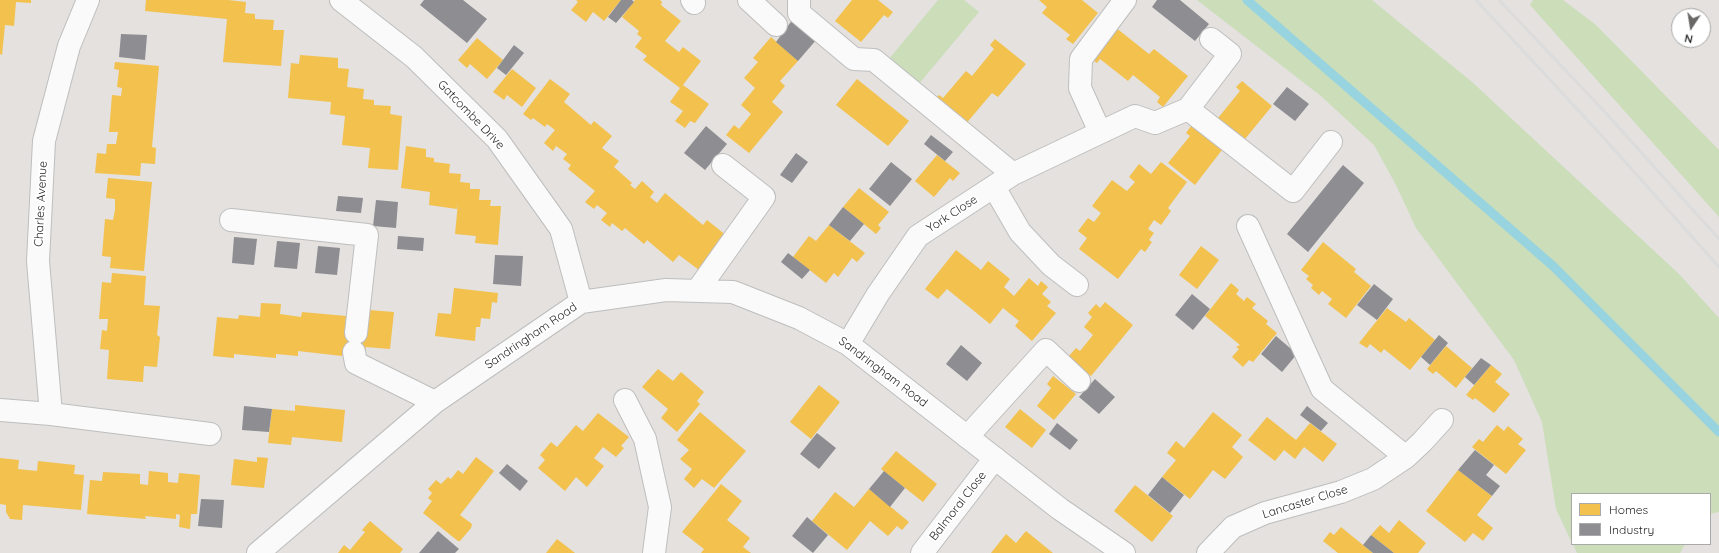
<!DOCTYPE html>
<style>
body{margin:0}
#map{position:relative;width:1719px;height:553px;overflow:hidden;background:#e4e1de;font-family:Quicksand,sans-serif}
canvas{display:block}
.legend{position:absolute;left:1571px;top:493px;width:140px;height:52px;box-sizing:border-box;background:#fff;border:1px solid #a9a9a9;margin:0;padding:5px 7px;list-style:none;font-size:12px;color:#272727}
.legend li{display:flex;align-items:center;gap:8px;height:20px}
.legend b{width:20px;border:1px solid #a9a9a9}
.north{position:absolute;left:1671px;top:8px;width:40px;height:40px;box-sizing:border-box;background:#fff;border:1px solid #a9a9a9;border-radius:50%;rotate:192deg;font-size:11px;font-weight:700;line-height:16px;text-align:center;color:#272727}
.north::after{content:'';display:block;margin:auto;width:14px;height:18px;background:#696867;clip-path:polygon(50% 0,100% 100%,50% 72%,0 100%)}
</style>
<div id="map">
<canvas width="1719" height="553"></canvas>
<ul class="legend">
<li><b style="height:11px;background:#f2c14e"></b>Homes</li>
<li><b style="height:11px;background:#8d8d92"></b>Industry</li>
</ul>
<div class="north">N</div>
</div>
<script>
const ctx = document.querySelector('canvas').getContext('2d');
ctx.lineJoin = 'round';
function fill(path, color) { ctx.fillStyle = color; ctx.fill(path, 'evenodd'); }
const poly = rows => new Path2D(rows.map(r => 'M' + r).join(''));
function strokePath(path, color, width, dash) { ctx.strokeStyle = color; ctx.lineWidth = width; ctx.lineCap = dash ? 'butt' : 'round'; ctx.setLineDash(dash || []); ctx.stroke(path); }
function write(font, color, halo, rows, align = 'center') {
  ctx.font = font + ' Quicksand,sans-serif'; ctx.lineWidth = 4; ctx.setLineDash([]); ctx.textBaseline = 'middle'; ctx.strokeStyle = halo; ctx.fillStyle = color; for (const [text, x, y, turn = 0] of rows) {
    ctx.save(); ctx.translate(x, y); ctx.rotate((+turn || 0) * Math.PI / 180); ctx.textAlign = isNaN(turn) ? turn : align; if (halo) ctx.strokeText(text, 0, 0); ctx.fillText(text, 0, 0); ctx.restore();
  }
}
fill(poly([
 [938,0,964,0,979,12,918,85,888,60],
 [1197,0,1372,0,1472,82,1679,274,1719,318,1719,512,1710,514,1710,494,1572,494,1572,543,1556,509,1542,422,1514,360,1416,228,1396,185,1374,145,1321,96],
 [1533,0,1563,0,1596,25,1719,150,1719,217,1530,5],
 [1573,544,1685,544,1680,553,1577,553]
]), '#cbddb9');
fill(poly([
 [0,0,31,0,31,3,16,2,14,26,5,25,2,55,0,54],
 [146,0,228,0,246,2,245,13,255,14,255,19,274,20,273,30,284,30,281,66,223,62,227,19,145,11],
 [576,0,621,0,604,21,593,12,586,22,571,10,578,2],
 [635,0,660,0,662,2,661,5,681,21,665,41,679,52,683,47,701,61,683,85,709,104,695,123,690,121,685,128,675,121,683,111,670,102,680,88,643,60,647,56,635,47,642,38,637,34,639,31,622,17],
 [852,0,878,0,893,12,888,18,884,15,861,42,835,21],
 [1039,0,1082,0,1098,13,1073,44,1066,39,1070,35,1042,13,1047,7],
 [1115,27,1149,54,1154,49,1188,76,1163,107,1157,102,1160,97,1133,75,1128,81,1100,59,1097,63,1090,58],
 [771,37,798,61,780,81,785,86,772,102,783,112,749,153,726,135,734,125,739,129,751,114,741,105,755,88,744,78,758,62,753,58],
 [477,38,503,60,487,79,470,64,467,68,458,60],
 [995,39,1026,64,998,97,992,93,964,126,934,100,939,95,943,98,966,71,972,76,994,49,990,45],
 [300,55,338,58,338,68,349,69,347,87,364,89,363,99,374,100,374,105,391,106,390,114,402,116,398,170,368,168,370,148,342,145,345,116,330,114,331,102,288,98,291,63,299,64],
 [115,62,159,66,152,147,156,148,155,164,141,163,140,176,95,173,97,153,106,154,107,144,116,144,118,132,109,132,112,95,121,96,122,88,117,87,119,70,114,69],
 [512,69,536,88,522,107,507,95,504,100,493,92],
 [550,79,570,94,564,102,591,125,594,121,612,136,602,148,619,161,614,167,632,183,630,185,635,189,642,181,654,192,650,197,657,203,665,193,703,225,707,220,727,236,699,270,679,255,673,262,647,240,644,244,625,228,622,231,612,223,610,227,601,220,607,213,597,205,594,209,585,202,595,191,568,169,571,165,563,159,567,154,556,146,553,151,544,143,555,130,547,124,545,127,533,118,531,120,523,114],
 [857,79,909,121,888,146,836,105],
 [1242,81,1272,106,1245,139,1218,118,1240,91,1236,87],
 [1191,126,1222,150,1195,185,1168,163,1190,136,1186,133],
 [406,146,426,149,426,157,434,158,434,162,450,164,449,173,461,174,460,182,470,183,470,189,480,189,479,200,491,200,490,206,501,206,498,245,475,243,476,236,455,234,458,203,457,209,429,205,430,192,401,188],
 [937,155,960,173,953,181,950,178,934,197,915,181],
 [1161,162,1187,182,1168,208,1171,211,1161,225,1154,220,1148,229,1154,233,1149,240,1152,242,1145,252,1141,249,1118,279,1079,249,1087,238,1078,231,1088,218,1094,222,1101,213,1092,206,1112,180,1127,191,1135,182,1129,177,1139,164,1151,174],
 [108,178,152,182,144,271,110,268,111,257,102,256,105,219,113,220,115,210,115,199,106,198],
 [859,188,889,212,878,225,881,228,876,234,843,207],
 [829,225,865,253,857,262,852,258,838,277,834,273,826,283,793,257,809,236,816,241],
 [1323,242,1356,269,1354,272,1371,286,1346,318,1328,304,1332,299,1322,291,1319,295,1311,288,1313,285,1306,279,1309,276,1301,270],
 [1201,246,1219,260,1197,289,1179,275],
 [956,250,981,270,988,261,1010,279,1004,287,1014,296,1029,278,1038,286,1041,281,1048,287,1042,294,1051,302,1047,306,1056,313,1032,341,1015,326,1019,321,1003,308,990,324,947,289,938,299,925,289],
 [112,273,146,276,144,305,160,306,157,335,160,337,157,367,144,366,143,382,107,379,109,350,100,349,102,330,107,331,108,319,99,319,102,282,111,283],
 [1231,283,1239,290,1236,294,1244,301,1247,297,1256,304,1252,308,1268,321,1266,324,1277,333,1253,362,1249,360,1243,367,1232,357,1239,349,1236,347,1240,345,1205,316],
 [454,288,498,293,497,303,492,302,490,319,481,318,480,327,476,327,475,341,435,336,438,313,451,314],
 [1105,302,1133,325,1091,376,1068,357,1076,348,1080,351,1093,335,1084,327,1092,317,1088,313,1096,304,1100,308],
 [261,303,281,304,280,314,301,317,302,312,346,316,345,331,356,333,369,310,394,312,390,349,366,347,365,353,343,351,342,356,298,351,298,356,276,354,276,358,234,354,234,358,213,356,217,317,238,319,239,315,260,317],
 [1387,308,1406,322,1409,318,1435,340,1410,370,1384,349,1381,353,1370,344,1367,348,1359,343],
 [1446,346,1472,368,1456,388,1436,371,1433,374,1427,369],
 [1491,365,1502,374,1495,382,1510,394,1494,413,1475,398,1473,400,1466,395],
 [658,369,673,381,681,372,704,392,697,401,700,404,677,432,661,418,668,409,642,387],
 [1053,376,1076,394,1054,420,1037,406,1051,388,1047,384],
 [819,385,840,402,811,439,790,422],
 [295,405,345,410,342,442,292,437,291,445,268,443,272,409,295,411],
 [1020,409,1046,430,1032,448,1005,427],
 [700,412,746,451,714,488,702,479,694,488,684,479,692,469,680,459,689,450,677,440],
 [1213,412,1242,435,1232,447,1243,457,1225,479,1213,470,1190,499,1162,477,1176,460,1167,453,1176,441,1184,448],
 [598,413,629,437,621,446,624,448,616,457,603,447,594,458,604,466,587,487,576,477,565,491,538,468,545,460,540,455,551,442,557,447,576,425,583,431],
 [1267,417,1296,440,1310,423,1337,444,1323,462,1304,447,1295,459,1284,450,1275,461,1248,440],
 [1497,425,1504,431,1508,426,1523,439,1518,444,1526,450,1506,474,1472,447,1479,439,1483,442],
 [896,451,937,484,923,502,881,469],
 [257,457,268,458,264,488,231,485,234,459,257,462],
 [476,457,494,471,460,515,472,524,471,528,460,541,458,541,423,513,432,501,428,498,432,493,428,489,436,480,441,484,448,477,451,479,458,470,463,474],
 [0,458,19,460,18,469,37,471,38,461,75,465,74,474,84,475,81,510,23,505,22,520,10,519,6,512,6,505,0,504],
 [1458,470,1492,496,1477,515,1493,528,1483,541,1473,533,1465,542,1426,511],
 [149,471,168,473,168,482,178,483,179,473,200,475,197,514,191,514,190,529,179,527,180,515,176,514,176,519,145,516,146,519,87,514,90,480,102,481,103,472,140,474,140,484,148,485],
 [721,484,742,501,727,520,750,538,743,547,751,553,701,553,704,549,682,532],
 [1135,485,1173,516,1152,542,1114,511],
 [869,489,909,522,902,530,897,526,888,536,870,521,847,550,812,521,835,492,854,507],
 [1399,520,1426,543,1418,553,1394,553,1371,535,1380,525,1389,533],
 [370,521,403,549,400,553,338,553,344,545,350,550,365,532,362,530],
 [1341,527,1363,545,1373,553,1338,553,1323,541,1330,532,1334,535],
 [1026,531,1053,553,991,553,1006,534,1016,543],
 [557,539,575,553,546,553]
]), '#f2c14e');
fill(poly([
 [424,0,463,0,487,19,467,43,420,5],
 [621,0,632,0,634,2,616,23,608,17],
 [1157,0,1180,0,1209,24,1195,41,1152,7],
 [793,19,817,39,798,61,776,42],
 [121,34,147,35,145,60,119,57],
 [514,45,524,53,506,75,497,68],
 [1287,87,1309,104,1295,121,1273,104],
 [706,126,727,144,705,170,684,153],
 [931,135,953,152,945,161,924,144],
 [796,153,808,162,792,183,780,175],
 [891,162,912,179,890,206,869,189],
 [1343,165,1364,183,1308,252,1287,234],
 [338,196,363,198,361,213,336,211],
 [376,200,398,202,396,228,373,226],
 [843,207,864,224,850,241,829,225],
 [398,236,424,238,423,251,397,249],
 [234,237,257,239,254,265,232,263],
 [277,241,300,243,297,269,274,267],
 [318,246,340,248,337,275,315,273],
 [788,253,810,270,802,279,781,262],
 [495,255,523,256,521,286,493,284],
 [1374,284,1393,299,1377,320,1357,305],
 [1192,294,1210,309,1193,330,1175,315],
 [1439,335,1448,343,1430,365,1421,357],
 [1276,336,1297,354,1282,372,1261,354],
 [961,345,982,363,967,381,946,364],
 [1481,358,1491,365,1474,385,1465,377],
 [1095,379,1115,397,1099,414,1079,397],
 [244,406,272,409,269,432,242,430],
 [1307,406,1328,423,1321,431,1300,415],
 [1057,423,1078,440,1070,450,1049,434],
 [817,433,836,448,819,469,800,454],
 [1475,450,1494,465,1486,475,1500,486,1492,496,1458,470],
 [507,464,528,481,520,491,499,473],
 [884,471,905,488,890,507,869,489],
 [1162,477,1184,495,1170,513,1148,495],
 [201,499,224,500,222,528,198,526],
 [807,517,828,535,813,553,792,536],
 [438,531,459,549,455,553,419,553],
 [1371,535,1394,553,1373,553,1363,545]
]), '#8d8d92');
strokePath(poly([
 [1247,0,1553,266,1719,432]
]), '#97d4e0', 9);
const minor = poly([
 [341,0,414,57,497,139,561,229,581,302],
 [692,0,694,3],
 [749,0,776,25],
 [799,0,799,13,854,59,874,60,1013,174],
 [1188,109,1230,54,1211,39],
 [1100,132,1080,88,1081,59,1125,0],
 [994,187,1020,232,1051,265,1077,285],
 [231,220,367,235,356,333],
 [697,291,764,197,723,165],
 [848,344,878,294,918,236,1013,174,1135,116,1155,123,1188,109,1293,191,1331,142],
 [354,352,356,363,435,402],
 [625,400,645,439,660,507,654,553],
 [0,410,51,414,210,434],
 [51,414,38,261,44,141,69,46,88,0],
 [967,437,1046,350,1079,381],
 [1406,457,1422,442,1442,420],
 [258,553,435,402,581,302,666,290,733,292,799,318,848,344,1060,509,1124,553],
 [922,553,995,458],
 [1208,553,1233,527,1265,513,1341,492,1373,479,1406,457,1322,389,1248,226]
]);
strokePath(minor, '#bebebf', 24);
strokePath(minor, '#fbfafa', 22);
strokePath(poly([
 [1476,0,1603,137,1719,267],
 [1499,0,1604,111,1719,239]
]), '#dcdcdd', 3);
write('12px', '#272727', '#fff', [
 ["Gatcombe Drive",471,115,46],
 ["Charles Avenue",41,204,-87],
 ["York Close",952,214,-33],
 ["Sandringham Road",531,336,-34],
 ["Sandringham Road",883,372,37],
 ["Lancaster Close",1305,502,-17],
 ["Balmoral Close",958,506,-52]
]);
</script>
